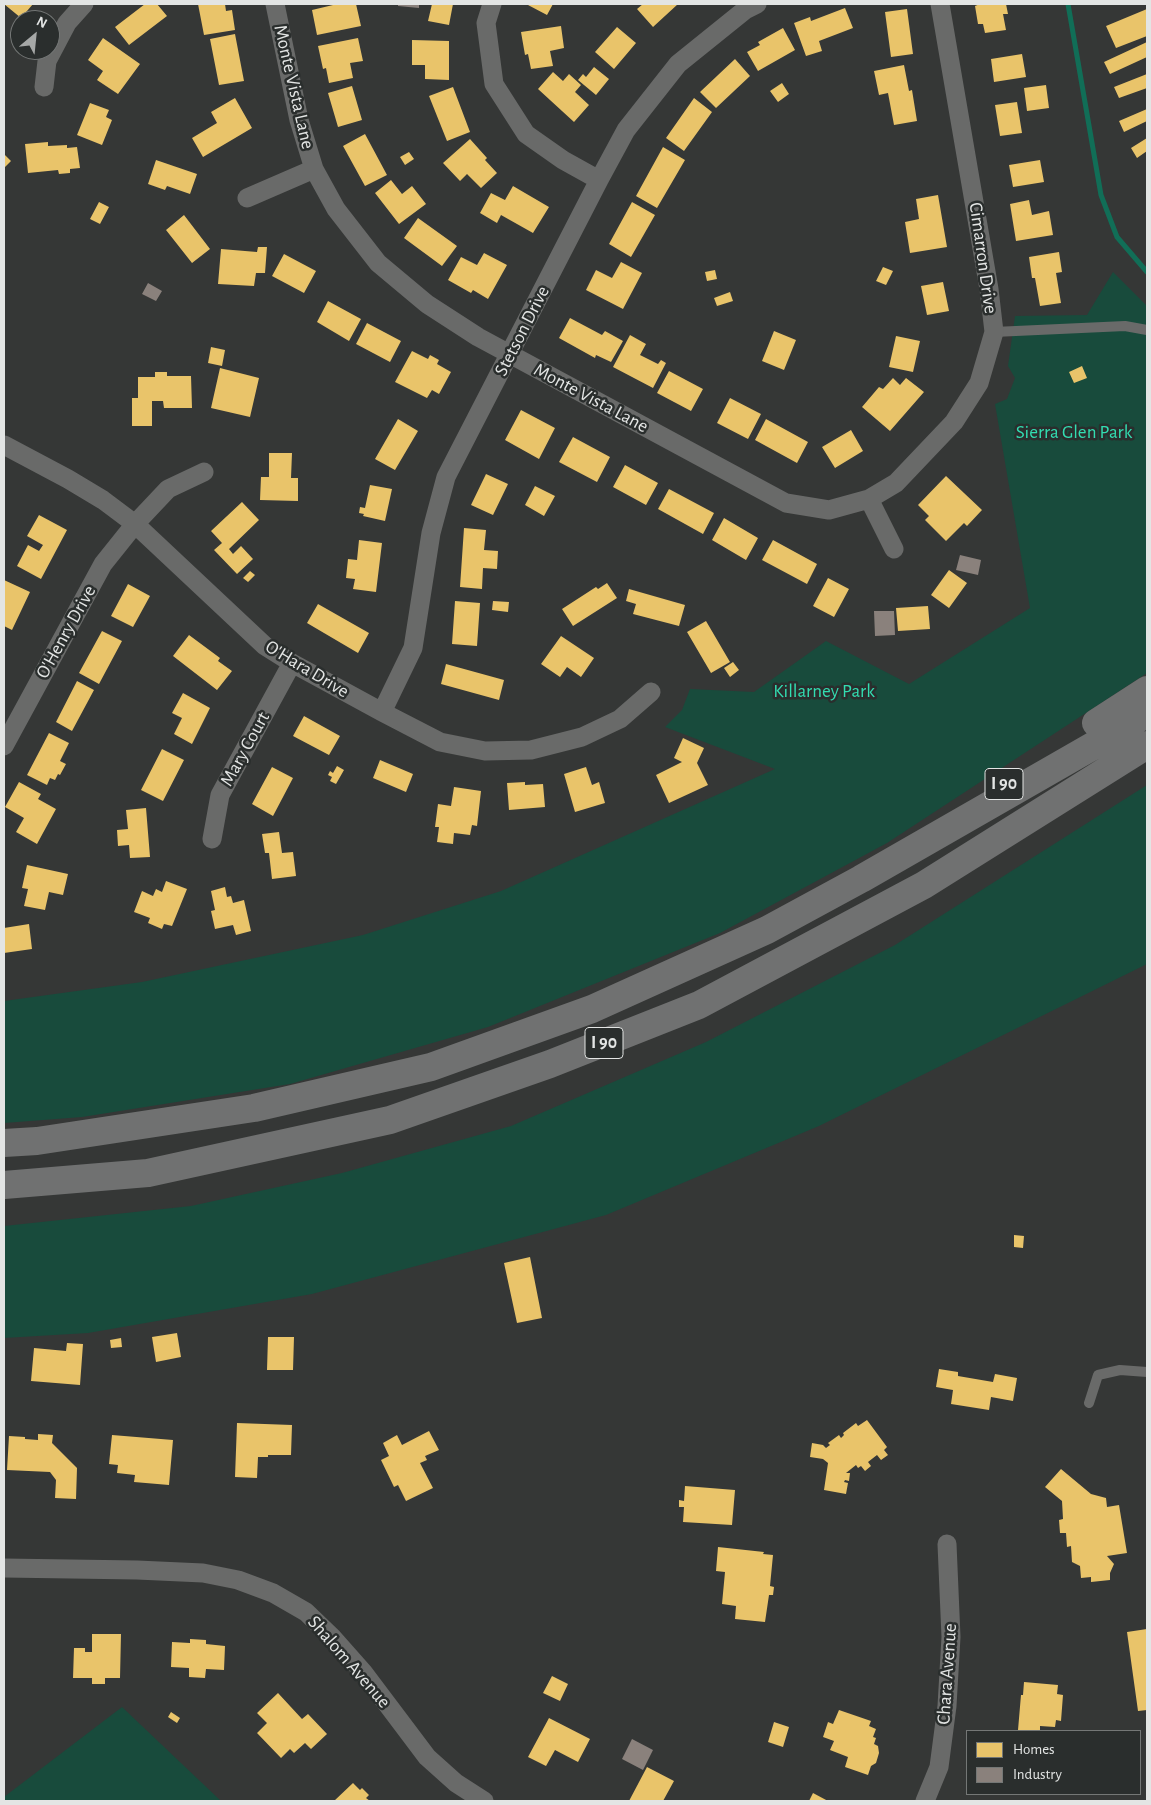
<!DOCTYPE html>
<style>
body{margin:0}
#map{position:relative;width:1151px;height:1805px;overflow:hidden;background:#353736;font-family:"Alegreya Sans",sans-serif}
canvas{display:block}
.frame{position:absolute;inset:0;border:5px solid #e3e5e4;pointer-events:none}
.legend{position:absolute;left:966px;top:1730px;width:175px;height:65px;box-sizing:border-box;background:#2a2e2d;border:1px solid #747776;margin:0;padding:6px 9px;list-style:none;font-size:15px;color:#e3e5e4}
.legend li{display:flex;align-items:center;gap:10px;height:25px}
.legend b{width:25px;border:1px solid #747776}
.north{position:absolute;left:10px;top:10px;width:50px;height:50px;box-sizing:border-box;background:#2a2e2d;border:1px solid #747776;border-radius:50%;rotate:28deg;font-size:14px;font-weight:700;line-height:20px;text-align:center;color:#e3e5e4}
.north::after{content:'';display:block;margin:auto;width:18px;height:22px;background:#a6a8a7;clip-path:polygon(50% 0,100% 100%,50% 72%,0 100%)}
</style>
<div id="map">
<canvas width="1151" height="1805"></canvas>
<div class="frame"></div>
<ul class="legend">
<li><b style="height:14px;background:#e9c46a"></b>Homes</li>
<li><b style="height:14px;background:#8a817c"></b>Industry</li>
</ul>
<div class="north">N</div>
</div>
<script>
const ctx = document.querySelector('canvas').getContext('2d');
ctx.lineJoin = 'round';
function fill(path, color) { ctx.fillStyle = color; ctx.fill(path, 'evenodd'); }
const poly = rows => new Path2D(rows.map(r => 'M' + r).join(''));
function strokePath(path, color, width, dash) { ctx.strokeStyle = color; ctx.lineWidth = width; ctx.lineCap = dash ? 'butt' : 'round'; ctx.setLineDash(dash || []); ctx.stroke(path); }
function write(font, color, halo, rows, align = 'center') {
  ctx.font = font + ' "Alegreya Sans",sans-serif'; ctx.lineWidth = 5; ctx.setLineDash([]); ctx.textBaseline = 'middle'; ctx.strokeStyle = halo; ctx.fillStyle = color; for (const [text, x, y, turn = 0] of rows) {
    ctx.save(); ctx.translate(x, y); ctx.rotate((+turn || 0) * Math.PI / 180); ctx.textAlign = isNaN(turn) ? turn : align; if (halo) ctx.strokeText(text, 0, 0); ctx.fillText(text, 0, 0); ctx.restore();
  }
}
fill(poly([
 [1113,272,1147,306,1147,673,887,843,720,933,488,1027,290,1084,82,1117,4,1123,4,1001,142,982,363,935,501,891,775,769,665,727,682,710,690,689,754,692,826,641,909,684,1030,608,995,404,1007,399,1015,378,1008,366,1015,316,1087,315],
 [1147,785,1147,964,819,1126,606,1215,312,1294,88,1333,4,1338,4,1226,191,1206,342,1173,511,1126,706,1042,895,945],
 [122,1707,221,1801,4,1801,4,1797]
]), '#184b3c');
fill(poly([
 [4,4,33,4,21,18],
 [145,4,157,4,167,16,129,45,115,27],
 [198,4,225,4,226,11,232,10,235,30,204,35],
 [332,4,356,4,361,26,317,35,312,10,333,5],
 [432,4,453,4,449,25,428,21],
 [529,4,553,4,547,15,528,5],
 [643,4,678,4,653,27,637,9],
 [980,4,1006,4,1008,14,1003,14,1006,30,985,33,983,24,978,24,975,6],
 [845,8,853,28,819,41,822,51,806,56,794,23,810,17,811,21],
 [907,9,913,54,891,57,885,12],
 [1147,9,1147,36,1116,48,1106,26],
 [561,26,564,48,550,51,553,66,531,69,528,54,525,55,521,32],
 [617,27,636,43,614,69,595,52],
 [783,28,795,50,758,71,747,52,760,45,758,42],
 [235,34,244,81,219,85,210,39],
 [103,38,140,64,118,94,97,80,103,71,88,60],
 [358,38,363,61,350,63,353,78,329,83,326,68,323,69,318,46],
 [412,40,449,41,449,80,425,79,425,65,412,65],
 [1147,42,1147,57,1110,74,1104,62],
 [1022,54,1026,77,994,82,991,59],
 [735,59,750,76,716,108,700,92],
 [904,65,909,91,912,90,917,121,894,125,888,93,879,95,874,71],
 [594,67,609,79,596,95,578,80,583,74,586,77],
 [553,72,563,81,569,74,581,85,575,92,589,105,574,122,538,89],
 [1147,74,1147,88,1119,98,1114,87],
 [782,83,789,94,778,102,770,91],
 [1046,85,1049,108,1027,111,1024,88],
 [352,86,362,120,338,127,328,93],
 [453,87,470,132,447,141,429,96],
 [235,98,252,128,203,157,192,138,217,123,211,112],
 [694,98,712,112,684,151,666,138],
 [1017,102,1022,133,1000,136,995,105],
 [90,103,109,110,106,117,112,120,102,145,77,135],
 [1147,109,1147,121,1124,132,1119,121],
 [365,134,387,175,365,186,343,146],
 [1147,138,1147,151,1137,158,1131,148],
 [470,139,487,158,485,160,497,173,481,188,467,174,460,181,443,163],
 [48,142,48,146,67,145,67,148,77,147,80,168,70,169,70,173,59,174,58,170,28,173,25,144],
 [663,147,685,160,657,208,636,196],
 [409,152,414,159,405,165,400,157],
 [4,154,11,161,4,168],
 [156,160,197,174,190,194,167,186,165,190,148,184],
 [1040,160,1044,182,1013,187,1009,165],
 [391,180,402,194,412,186,426,204,399,224,375,193],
 [513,186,549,207,533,233,501,215,497,223,480,213,491,193,505,200],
 [938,195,947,247,910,253,905,222,919,219,916,199],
 [1029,200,1032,215,1049,211,1053,235,1016,241,1010,204],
 [99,202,109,207,100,224,90,219],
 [632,202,655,215,631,257,609,244],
 [184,215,210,249,192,263,166,230],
 [418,218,457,246,442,266,404,238],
 [258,247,267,247,265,273,256,273,254,286,218,284,221,249,257,252],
 [1059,252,1062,272,1056,273,1061,303,1040,306,1035,278,1032,278,1029,257],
 [484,253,507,265,488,299,473,290,471,293,448,280,461,257,477,265],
 [284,254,316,271,304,293,272,276],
 [621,262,642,273,623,309,586,290,596,270,612,278],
 [883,267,893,271,886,285,876,281],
 [715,270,717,279,707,281,705,272],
 [943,282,949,311,927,315,921,286],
 [730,292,733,301,717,306,714,298],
 [328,301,361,319,349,341,317,322],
 [570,318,602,335,605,331,623,341,611,362,596,355,595,358,559,338],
 [367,323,401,341,390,362,356,344],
 [774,331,796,340,784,370,762,361],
 [630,335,646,344,640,355,658,364,661,360,666,363,653,388,613,367],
 [896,336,920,341,913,372,889,367],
 [211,347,225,350,222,366,208,363],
 [412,351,428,359,430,355,439,360,437,364,451,372,439,394,432,390,427,398,395,382],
 [1082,366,1087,378,1074,383,1069,372],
 [220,368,259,378,250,417,211,408],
 [669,371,703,389,691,411,657,393],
 [155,372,167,372,167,376,191,376,192,408,164,408,163,401,152,401,152,426,132,426,132,398,138,398,138,377,155,377],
 [893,378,900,385,906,378,924,392,890,431,862,407,879,387,883,389],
 [730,398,761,414,748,439,717,423],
 [521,410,555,428,539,459,505,440],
 [398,419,418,431,395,470,375,459],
 [766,419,808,442,797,463,755,440],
 [851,430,863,451,835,468,822,447],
 [573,437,610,457,597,482,559,462],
 [269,453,292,453,291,478,298,478,298,501,260,500,261,477,269,477],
 [625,465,658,483,646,505,613,487],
 [486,474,508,484,493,515,471,505],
 [946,476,982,510,967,526,964,523,946,541,925,520,929,516,918,505],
 [370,485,392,489,385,521,363,516,364,514,359,513,360,507,365,508],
 [535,486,555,496,544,516,525,505],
 [669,489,714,513,703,534,658,509],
 [242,502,259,520,229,549,233,554,241,546,253,559,237,574,214,550,222,543,211,531],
 [39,515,67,530,41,579,17,566,28,545,39,551,43,545,27,536],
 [724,518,758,538,746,560,712,540],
 [464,528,486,530,484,550,498,551,497,569,483,568,482,589,460,587],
 [359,540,382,543,376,592,353,589,355,579,346,578,348,559,357,560],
 [773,540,817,564,807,584,762,560],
 [949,570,967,583,949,608,931,595],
 [250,571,255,575,248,582,243,578],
 [828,578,849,589,834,617,813,606],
 [4,580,30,592,12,630,4,626],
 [607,583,617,598,573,626,562,609,596,587,598,589],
 [128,584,150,596,133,627,111,616],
 [629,589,685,605,679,626,633,614,636,604,626,601],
 [455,601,480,603,477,646,452,644],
 [493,601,509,602,508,612,492,610],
 [318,604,369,633,358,653,307,623],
 [928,606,930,629,898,631,896,608],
 [706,621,730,662,711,673,687,632],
 [102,631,122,641,99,684,79,673],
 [189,635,220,658,218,661,232,671,217,690,173,656],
 [561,636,594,658,581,677,567,667,560,677,541,664],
 [733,662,739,670,730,677,724,668],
 [446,664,504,680,499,700,441,684],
 [77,681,94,690,72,731,56,722],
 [183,693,210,708,192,744,174,734,182,718,172,713],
 [304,716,340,736,329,755,293,736],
 [49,733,69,743,60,761,66,764,60,775,58,774,55,780,50,778,47,785,27,775],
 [683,738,704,748,697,763,708,785,669,803,656,775,682,762,674,758],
 [162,749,184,760,163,801,141,790],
 [380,760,413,774,406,792,373,778],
 [337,766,344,770,336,784,330,781,332,777,328,775,330,771,333,773],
 [272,767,293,778,273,816,252,804],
 [586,767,592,785,599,782,605,803,575,812,564,774],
 [19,782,41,794,38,799,56,809,37,844,16,832,24,818,5,807],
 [525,782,525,785,543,784,545,807,509,810,507,783],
 [454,787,481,791,477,826,472,825,470,835,454,833,453,844,437,842,439,827,435,827,438,804,451,806],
 [146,808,150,857,130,858,129,845,118,846,117,830,128,829,126,810],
 [279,832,282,853,293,852,296,876,272,879,269,853,265,853,262,834],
 [27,865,68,874,63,895,49,892,45,910,24,906,28,889,22,888],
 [166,881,187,889,172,926,164,924,162,929,148,923,150,918,134,912,142,891,153,896,156,889,162,892],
 [225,887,227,897,231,896,233,903,244,900,251,931,236,935,233,925,215,929,211,911,215,910,211,891],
 [29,924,32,949,4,953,4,928],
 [1014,1235,1024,1236,1023,1248,1014,1247],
 [530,1257,542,1318,517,1323,504,1263],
 [177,1333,181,1357,156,1362,152,1337],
 [268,1337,294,1337,293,1370,267,1370],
 [121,1338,122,1347,111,1348,110,1340],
 [67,1343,83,1344,80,1385,31,1381,34,1348,66,1351],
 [939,1369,958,1372,958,1376,993,1382,995,1374,1017,1378,1013,1401,991,1397,989,1410,951,1404,953,1390,936,1387],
 [867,1420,887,1447,884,1450,888,1455,881,1460,877,1455,868,1462,871,1466,865,1471,861,1466,858,1468,856,1465,846,1473,850,1473,849,1481,845,1480,844,1482,848,1483,846,1494,824,1490,828,1463,823,1459,810,1457,812,1443,823,1445,826,1448,830,1445,828,1443,839,1435,841,1438,844,1435,843,1433,856,1423,858,1426],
 [237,1423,292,1425,291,1455,268,1455,268,1457,258,1457,257,1478,235,1477],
 [429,1431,439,1450,425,1456,427,1460,420,1463,433,1488,406,1501,398,1485,394,1487,381,1460,389,1456,383,1443,397,1435,402,1445],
 [38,1434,53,1435,52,1443,77,1468,76,1499,55,1498,56,1480,50,1472,7,1470,9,1436,25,1437,25,1439,38,1440],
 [112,1435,173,1440,169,1485,134,1482,135,1475,117,1473,118,1465,109,1464],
 [1061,1469,1091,1494,1106,1498,1107,1507,1119,1505,1127,1553,1107,1556,1114,1564,1110,1573,1110,1580,1091,1582,1091,1577,1081,1578,1080,1566,1072,1562,1071,1546,1067,1547,1066,1533,1060,1533,1059,1520,1063,1519,1062,1501,1045,1487],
 [685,1486,735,1490,732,1525,683,1522,684,1507,679,1507,679,1500,684,1501],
 [718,1547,764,1552,763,1554,773,1555,770,1586,774,1587,773,1595,769,1595,765,1622,735,1619,736,1606,722,1604,725,1572,716,1571],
 [1147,1629,1147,1710,1138,1711,1127,1632],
 [92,1634,121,1634,120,1678,105,1678,105,1684,92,1684,92,1678,73,1678,74,1648,85,1648,85,1652,92,1652],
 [190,1639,206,1640,206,1644,225,1646,224,1670,206,1669,205,1678,189,1677,189,1668,171,1667,172,1642,190,1643],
 [552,1676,568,1684,560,1701,543,1693],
 [1024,1682,1058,1685,1057,1694,1063,1695,1061,1721,1056,1720,1055,1727,1040,1726,1040,1731,1018,1730,1021,1695,1023,1695],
 [278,1693,302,1719,308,1714,327,1734,311,1749,305,1743,294,1753,290,1749,281,1758,257,1733,267,1723,257,1713],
 [839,1710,871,1721,869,1726,876,1729,873,1737,876,1738,874,1744,878,1746,879,1753,876,1763,871,1766,868,1775,845,1767,848,1757,830,1750,834,1741,823,1737,828,1722,833,1724],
 [171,1712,180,1718,177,1723,168,1717],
 [549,1718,590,1739,578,1762,555,1750,546,1766,528,1757],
 [774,1722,789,1727,783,1747,768,1742],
 [647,1767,674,1781,663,1801,629,1801],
 [353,1783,360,1790,362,1788,369,1795,366,1798,370,1801,334,1801],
 [813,1793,828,1801,809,1801]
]), '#e9c46a');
fill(poly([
 [398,4,419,4,419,8,398,6],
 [148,283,162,291,156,301,142,294],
 [960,555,981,560,978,575,956,570],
 [874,611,894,611,895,635,875,636],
 [632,1739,653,1750,643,1770,622,1759]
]), '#8a817c');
strokePath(poly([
 [1068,4,1101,195,1117,237,1147,272]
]), '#116e57', 5);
strokePath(poly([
 [994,332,1125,326,1147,330],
 [1089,1403,1098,1375,1120,1370,1147,1372]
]), '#696a69', 10);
strokePath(poly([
 [275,4,299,120,314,169,336,209,378,263,427,304,478,337,786,503,829,510,869,499,896,483,954,422,979,383,994,332,989,289,940,4],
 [492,4,486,23,494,84,526,134,563,160,599,180],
 [44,87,47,61,67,23,84,4],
 [247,198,314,169],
 [4,445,68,479,103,500,135,524,265,646,292,663,382,712,440,742,485,751,531,750,582,737,620,719,651,692],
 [869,499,894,549],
 [382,712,413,648,431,533,446,477,599,180,626,130,678,64,745,10,757,4],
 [4,746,103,564,135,524,168,489,204,472],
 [212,839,220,795,292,663],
 [4,1568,137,1570,203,1573,238,1580,273,1593,306,1612,332,1637,363,1672,427,1757,456,1783,484,1801],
 [925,1801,939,1767,947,1706,951,1637,947,1544]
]), '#696a69', 19);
strokePath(poly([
 [1096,723,1147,690],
 [4,1143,37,1141,254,1108,431,1067,592,1009,767,930,861,879,1112,735,1147,713],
 [4,1185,148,1173,390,1120,550,1064,699,1005,924,885,1147,745]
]), '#707171', 28);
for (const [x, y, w] of [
 [1004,784,38],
 [604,1043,38]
]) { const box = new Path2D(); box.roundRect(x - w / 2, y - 15.5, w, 31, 4); ctx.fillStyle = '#2a2e2d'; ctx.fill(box); strokePath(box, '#e3e5e4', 1); }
write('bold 18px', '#e3e5e4', null, [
 ["I 90",1004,784],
 ["I 90",604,1043]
]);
write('19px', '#e3e5e4', '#2a2e2d', [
 ["Monte Vista Lane",294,87,77],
 ["Cimarron Drive",983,258,82],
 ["Stetson Drive",522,331,-63],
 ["Monte Vista Lane",591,398,28],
 ["O'Henry Drive",66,632,-61],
 ["O'Hara Drive",307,669,31],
 ["Mary Court",245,749,-61],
 ["Shalom Avenue",349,1662,49],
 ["Chara Avenue",947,1674,-86]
]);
write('19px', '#32ddb1', '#2a2e2d', [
 ["Sierra Glen Park",1074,432],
 ["Killarney Park",824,691]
]);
</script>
